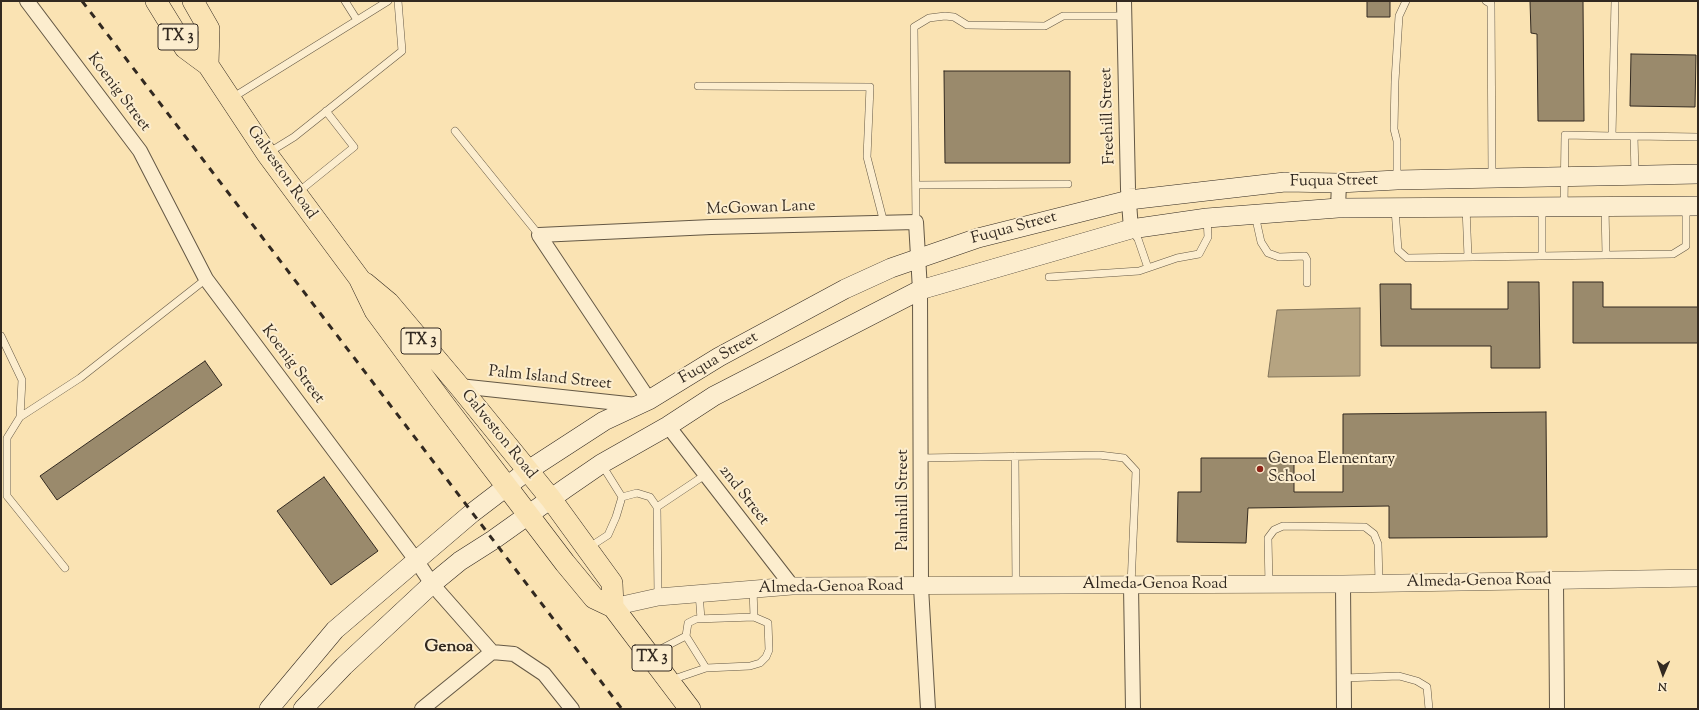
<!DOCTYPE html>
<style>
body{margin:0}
#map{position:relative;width:1699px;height:710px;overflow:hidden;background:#fae3b3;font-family:"Sorts Mill Goudy",serif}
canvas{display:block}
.frame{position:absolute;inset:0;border:2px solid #322920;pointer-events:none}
.north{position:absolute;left:1643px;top:654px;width:40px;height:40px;-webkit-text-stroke:3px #fcedce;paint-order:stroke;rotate:182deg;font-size:11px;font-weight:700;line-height:16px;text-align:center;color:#322920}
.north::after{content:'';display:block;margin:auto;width:14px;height:18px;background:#322920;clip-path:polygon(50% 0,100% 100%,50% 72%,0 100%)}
</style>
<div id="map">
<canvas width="1699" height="710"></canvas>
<div class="frame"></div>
<div class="north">N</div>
</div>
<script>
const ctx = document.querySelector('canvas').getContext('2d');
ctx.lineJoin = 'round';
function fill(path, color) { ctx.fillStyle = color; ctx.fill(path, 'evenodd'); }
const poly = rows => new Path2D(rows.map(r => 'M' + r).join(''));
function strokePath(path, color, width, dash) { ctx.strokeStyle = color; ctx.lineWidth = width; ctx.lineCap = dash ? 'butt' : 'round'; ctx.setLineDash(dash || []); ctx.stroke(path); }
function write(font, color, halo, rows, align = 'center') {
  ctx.font = font + ' "Sorts Mill Goudy",serif'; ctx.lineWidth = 4; ctx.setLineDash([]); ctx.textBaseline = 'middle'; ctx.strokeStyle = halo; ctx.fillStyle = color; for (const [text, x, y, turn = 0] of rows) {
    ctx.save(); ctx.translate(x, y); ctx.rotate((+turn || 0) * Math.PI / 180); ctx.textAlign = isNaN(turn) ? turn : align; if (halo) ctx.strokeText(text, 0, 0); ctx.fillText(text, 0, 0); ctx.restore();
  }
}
const water = poly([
 [1360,308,1360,376,1268,377,1277,310,1360,308]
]);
fill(water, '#b6a481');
strokePath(water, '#81735a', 1);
const building = poly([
 [1367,1,1390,1,1390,17,1367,17,1367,1],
 [1530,1,1583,1,1584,121,1538,121,1537,34,1531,33,1530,1],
 [1631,54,1696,55,1695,107,1630,106,1631,54],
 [944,71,1070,71,1070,163,945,163,944,71],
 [1508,282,1539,282,1540,368,1491,368,1491,346,1381,346,1380,284,1411,284,1411,309,1508,309,1508,282],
 [1573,282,1603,282,1603,307,1698,307,1698,343,1573,343,1573,282],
 [205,361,222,385,57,500,40,476,205,361],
 [1546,412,1547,537,1389,538,1389,506,1248,508,1246,543,1177,542,1178,492,1201,492,1201,458,1294,458,1294,492,1343,492,1343,414,1546,412],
 [324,477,378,551,331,585,277,511,324,477]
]);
fill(building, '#9a8a6c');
strokePath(building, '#322920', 1);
const service = poly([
 [345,1,357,20],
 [1486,1,1491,4,1492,177],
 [698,86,870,87,867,157,884,223],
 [232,98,388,1],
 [455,131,539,235],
 [1612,136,1634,136],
 [268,153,294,137,402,51,398,1],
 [1635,174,1634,136,1698,137],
 [1397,179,1397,141,1394,129,1395,81,1399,16,1406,1],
 [916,185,1068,184],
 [297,193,354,147,326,111],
 [1564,206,1565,135,1612,136,1615,1],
 [1466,207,1468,257],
 [1605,207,1606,255],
 [1542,208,1542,256],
 [1395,209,1398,250,1407,258,1673,254,1686,246,1686,206],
 [1255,215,1261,242,1268,253,1279,257,1305,256,1307,260,1307,283],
 [916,222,914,27,929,18,945,16,954,17,967,25,1045,26,1063,16,1124,16],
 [1132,231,1138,239,1148,268],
 [1049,277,1139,271,1177,258,1199,254,1208,237,1207,218],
 [1,336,22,380,20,417,7,438,7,496,65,568],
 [20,417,80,378,206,279],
 [1015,456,1016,586],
 [921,458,1099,455,1124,458,1136,471,1131,585],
 [602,465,622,497],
 [657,507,705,475],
 [588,548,608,535,616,517,622,497,637,493,650,497,657,507,658,596],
 [1269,585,1268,538,1274,530,1283,526,1365,527,1374,534,1378,544,1379,583],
 [699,593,701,619],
 [651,654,686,636],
 [706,668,686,636,688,623,696,619,754,617],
 [1343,678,1399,676,1417,681,1427,687,1429,709],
 [671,680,706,668,750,666,760,663,766,657,769,650,768,623,754,617,753,589]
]);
const minor = poly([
 [27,1,140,151,206,279,416,560,432,584,492,652,514,654,544,674,572,709],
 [1124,1,1128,189,1131,229],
 [1338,208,1339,183],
 [539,235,711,227,916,222,920,290,921,587,928,709],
 [539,235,649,400],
 [459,386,637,405],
 [668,426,792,586],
 [1556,582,1557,709],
 [1343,584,1344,709],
 [1131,586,1133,709],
 [422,709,492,652]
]);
const tertiary = poly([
 [613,607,658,597,792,586,1343,584,1698,578]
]);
const secondary = poly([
 [269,709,335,630,472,513,527,471,604,421,649,400,719,357,845,289,891,268,978,238,1129,200,1285,182,1339,183,1397,180,1698,174],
 [303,709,344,666,432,584,460,561,493,540,566,488,601,464,668,426,714,396,920,290,1131,229,1207,218,1338,208,1698,206]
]);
const primary = poly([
 [156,1,185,48,208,65,267,154,359,278,375,311,440,399,565,563,594,598,613,607,690,709],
 [193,1,209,29,208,65],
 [365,283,389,303,459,386,551,499,612,583,613,607]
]);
strokePath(service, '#645845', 8);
strokePath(minor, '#645845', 16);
strokePath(tertiary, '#645845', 18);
strokePath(secondary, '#322920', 20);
strokePath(primary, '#322920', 22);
strokePath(service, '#fcedce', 7);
strokePath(minor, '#fcedce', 14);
strokePath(tertiary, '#fcedce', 17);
strokePath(secondary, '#fcedce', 19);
strokePath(primary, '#fae3b3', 21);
strokePath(poly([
 [82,1,622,709]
]), '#322920', 3, [7, 7]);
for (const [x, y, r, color] of [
 [1260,469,4,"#8f2418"]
]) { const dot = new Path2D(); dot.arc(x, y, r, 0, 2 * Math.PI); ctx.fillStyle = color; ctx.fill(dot); strokePath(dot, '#fcedce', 1.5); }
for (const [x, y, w] of [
 [178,37,40],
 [421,341,40],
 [652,658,40]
]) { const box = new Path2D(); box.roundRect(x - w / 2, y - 13, w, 26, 3); ctx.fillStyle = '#fcedce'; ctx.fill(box); strokePath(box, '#322920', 1); }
write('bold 15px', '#322920', null, [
 ["TX 3",178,37],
 ["TX 3",421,341],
 ["TX 3",652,658]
]);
write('16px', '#322920', '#fcedce', [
 ["Koenig Street",118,93,53],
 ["Freehill Street",1109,116,-92],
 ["Galveston Road",281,173,55],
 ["Fuqua Street",1334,182,-1],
 ["McGowan Lane",761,209,-2],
 ["Fuqua Street",1014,229,-15],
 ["Fuqua Street",719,359,-30],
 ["Koenig Street",292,365,53],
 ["Palm Island Street",550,379,6],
 ["Galveston Road",498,435,51],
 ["2nd Street",743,496,52],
 ["Palmhill Street",904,500,-90],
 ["Almeda-Genoa Road",1479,582,-1],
 ["Almeda-Genoa Road",1155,585],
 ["Almeda-Genoa Road",831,588,-1]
]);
write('16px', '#322920', '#fcedce', [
 ["Genoa Elementary",1268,460],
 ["School",1268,478]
], 'left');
write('bold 17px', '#322920', '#fcedce', [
 ["Genoa",449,648]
]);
</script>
